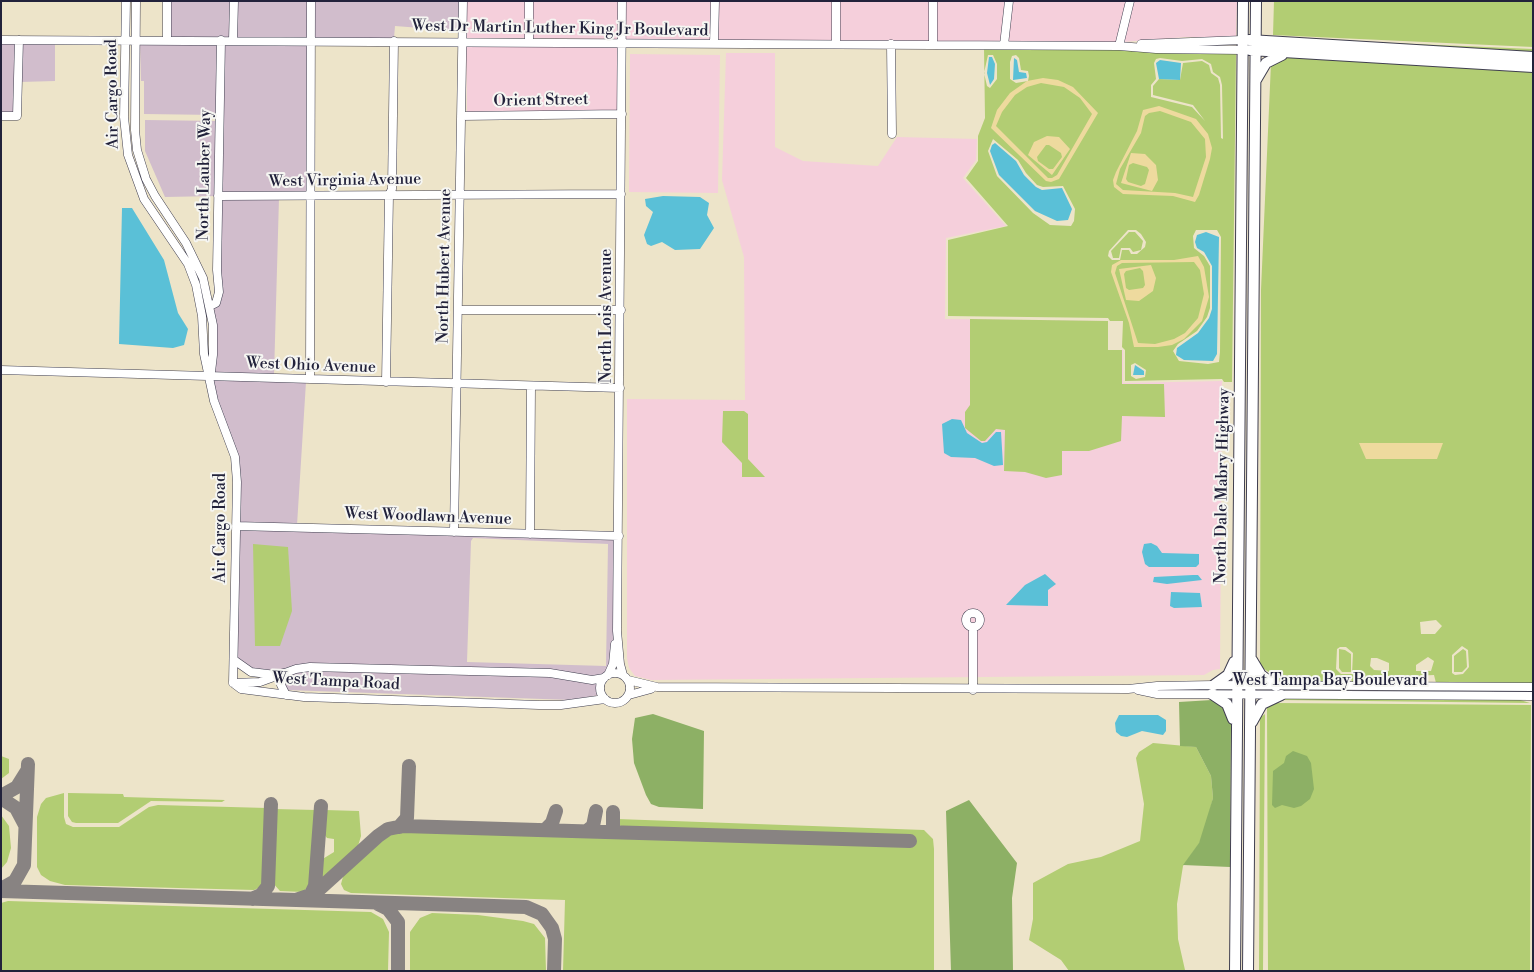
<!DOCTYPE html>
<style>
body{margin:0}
#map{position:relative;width:1534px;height:972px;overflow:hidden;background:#ede4c9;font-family:"Libre Bodoni",serif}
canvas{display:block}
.frame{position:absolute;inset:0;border:2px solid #22223b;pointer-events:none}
</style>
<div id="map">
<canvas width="1534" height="972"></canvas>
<div class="frame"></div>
</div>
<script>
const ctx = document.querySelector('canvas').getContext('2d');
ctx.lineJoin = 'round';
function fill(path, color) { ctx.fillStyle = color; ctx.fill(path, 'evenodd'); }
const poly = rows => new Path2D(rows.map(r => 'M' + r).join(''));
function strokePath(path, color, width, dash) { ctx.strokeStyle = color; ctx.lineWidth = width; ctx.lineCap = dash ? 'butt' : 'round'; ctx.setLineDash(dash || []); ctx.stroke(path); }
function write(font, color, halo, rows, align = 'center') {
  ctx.font = font + ' "Libre Bodoni",serif'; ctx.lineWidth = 4; ctx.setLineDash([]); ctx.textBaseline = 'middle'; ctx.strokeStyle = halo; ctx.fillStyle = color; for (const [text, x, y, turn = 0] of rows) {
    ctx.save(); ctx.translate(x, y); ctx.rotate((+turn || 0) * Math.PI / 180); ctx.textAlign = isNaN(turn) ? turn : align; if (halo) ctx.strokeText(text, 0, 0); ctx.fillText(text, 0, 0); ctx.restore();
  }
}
fill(poly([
 [465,1,527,1,526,38,466,38],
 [532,1,620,1,619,39,532,38],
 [625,1,712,1,712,41,624,39],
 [717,1,833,1,834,41,717,41],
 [838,1,931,1,930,42,839,41],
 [936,1,1006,1,1001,42,936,42],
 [1011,1,1127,1,1117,42,1007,42],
 [1133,1,1237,1,1236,37,1186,37,1123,42],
 [466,44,619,45,619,111,467,113],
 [726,53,775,53,775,147,803,161,878,166,897,137,977,139,976,160,963,178,1006,226,946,238,945,319,1108,321,1108,350,1123,350,1123,383,1222,381,1220,669,1213,670,1204,675,651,680,635,676,629,668,627,658,627,399,745,400,744,257,722,180],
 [630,54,720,55,718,193,629,192]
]), '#f5cfdb');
fill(poly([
 [169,1,231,1,231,37,169,38],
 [236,1,308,1,308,38,236,37],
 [314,1,460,1,460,31,395,26,394,38,314,38],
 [1,43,16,43,14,113,1,113],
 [21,43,55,43,55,81,20,82],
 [140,43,218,43,217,115,144,114,144,81,141,81],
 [223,43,308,44,308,192,221,193],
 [145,120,217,121,216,196,165,197,145,151],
 [279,198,274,375,213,373,215,267,221,199],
 [213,379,306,382,297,525,239,523,240,482,217,400],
 [239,529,615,539,615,631,610,663,605,674,595,677,553,671,282,669,276,672,251,669,237,659],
 [473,538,608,544,606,666,467,662,471,541],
 [310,670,561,677,599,683,599,695,571,700,286,690,285,675]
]), '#d1bdcc');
fill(poly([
 [1274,1,1533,1,1533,47,1273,35],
 [1273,38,1533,49,1533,54],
 [984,48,1119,49,1236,53,1232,382,1224,382,1222,379,1125,381,1125,350,1122,347,1123,321,1110,321,1108,318,948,316,948,240,1008,226,966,178,978,161,978,136,985,118],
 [988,55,993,55,997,64,997,79,990,88,987,86,984,73],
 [1016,55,1019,58,1021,70,1028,71,1029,76,1028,81,1016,83,1010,79,1010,62,1012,56],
 [1160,58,1182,61,1202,59,1211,64,1213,72,1220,77,1222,85,1223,139,1221,138,1220,85,1218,78,1211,73,1209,65,1202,61,1183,63,1180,80,1159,79,1153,86,1153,95,1193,105,1205,121,1192,107,1151,97,1151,85,1156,79,1154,63,1156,59],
 [993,139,1018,160,1026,173,1037,185,1043,187,1063,186,1075,209,1074,221,1071,226,1050,225,1033,213,997,176,988,151],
 [1128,230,1136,230,1141,234,1146,242,1145,247,1137,254,1131,254,1129,250,1122,250,1120,260,1112,260,1108,256,1109,251],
 [1196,230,1217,230,1221,237,1220,352,1219,362,1208,364,1179,361,1173,351,1178,344,1197,331,1207,317,1210,308,1210,266,1204,256,1194,248,1193,236],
 [1135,363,1146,370,1145,377,1136,379,1131,376,1131,365],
 [1288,57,1533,70,1533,684,1436,683,1434,675,1412,676,1411,683,1396,683,1394,676,1369,676,1368,683,1352,683,1351,676,1331,676,1328,680,1332,683,1280,683,1280,680,1260,666,1261,290,1271,63],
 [1436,620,1442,626,1435,634,1421,634,1420,622],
 [1462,646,1468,650,1469,667,1463,674,1455,675,1452,673,1452,655],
 [1340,647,1346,647,1353,653,1352,674,1341,674,1336,669,1337,649],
 [1428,657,1434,661,1431,671,1416,671,1416,665],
 [1371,658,1377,658,1389,663,1389,671,1374,670,1370,666],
 [1129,232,1135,232,1143,241,1141,250,1133,252,1130,248,1121,248,1119,258,1113,258,1111,251],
 [970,319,1108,321,1108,350,1122,350,1122,384,1164,384,1165,417,1122,416,1121,441,1089,451,1062,451,1062,475,1046,478,1025,472,1004,471,1005,430,996,429,985,441,981,441,965,428,965,412,970,405],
 [723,411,744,411,748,414,748,459,765,477,742,477,742,463,722,442],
 [253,544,288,547,292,611,280,646,255,646],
 [1339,649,1345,650,1351,654,1351,672,1342,672,1339,668],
 [1463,649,1466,651,1467,667,1462,672,1454,672,1454,656],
 [1281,698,1517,699,1530,703,1281,700],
 [1275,703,1531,705,1530,971,1268,971,1267,706],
 [1265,714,1263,971,1259,971,1260,718],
 [1153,743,1196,747,1211,776,1213,798,1207,822,1199,844,1183,866,1177,904,1178,939,1185,970,1069,971,1061,960,1029,940,1033,919,1033,883,1068,864,1101,857,1140,841,1144,804,1136,758,1139,752],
 [1,756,9,759,9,773,1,779],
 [64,793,64,817,66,824,73,827,119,827,149,807,158,805,267,808,265,882,261,887,254,890,65,885,50,881,41,875,37,867,37,817,41,804,46,798],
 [68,793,123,794,124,797,225,800,222,802,151,801,118,823,76,823,72,822,68,816],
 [274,809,316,810,311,883,303,892,280,891,272,882],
 [325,810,359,811,361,836,358,846,321,880,321,860,334,852,334,839,327,838,324,834],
 [1,815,9,826,11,848,7,862,1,869],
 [617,819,924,830,933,839,934,849,934,971,563,971,565,900,351,893,344,890,341,884,344,873,377,842,390,834,404,831,911,845,911,836,622,827,617,823],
 [8,901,371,912,383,919,389,932,388,971,1,971,1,903],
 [432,913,478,915,523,921,534,924,545,938,546,971,410,971,410,932,420,918]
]), '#b2cd73');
fill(poly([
 [1212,700,1222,704,1231,721,1230,867,1183,865,1199,843,1213,798,1211,776,1196,747,1180,746,1179,702],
 [653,714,704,731,703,809,659,807,651,804,646,795,634,763,632,739,635,718],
 [1293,751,1307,756,1311,763,1314,789,1310,799,1301,806,1294,808,1282,805,1275,808,1272,805,1273,771,1284,763,1286,756],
 [969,800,1017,863,1012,898,1013,971,951,971,946,811]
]), '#8db065');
fill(poly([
 [1043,78,1058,80,1073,87,1098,113,1059,179,1051,182,1046,181,991,128,997,110,1010,93,1027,81],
 [1041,83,1064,87,1080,98,1092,114,1057,175,1052,178,1048,178,996,126,1002,112,1015,95,1027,87],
 [1159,106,1196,119,1208,134,1212,148,1210,159,1199,195,1195,202,1173,196,1123,194,1114,187,1113,180,1116,172,1137,131,1143,110],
 [1160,111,1191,122,1205,139,1206,157,1193,197,1175,193,1123,190,1116,184,1120,169,1141,133,1145,116,1149,113],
 [1047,136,1059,137,1070,149,1052,175,1028,155,1034,142],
 [1046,145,1049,145,1061,153,1062,157,1053,169,1049,169,1038,161,1037,157],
 [1131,153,1145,154,1156,165,1158,180,1152,191,1121,183],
 [1133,163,1147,167,1149,170,1145,184,1141,186,1128,182,1126,179,1129,165],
 [1198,256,1204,267,1209,297,1202,321,1184,339,1172,345,1158,347,1134,347,1129,323,1111,272,1112,265,1121,260,1174,260],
 [1194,262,1200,270,1204,294,1198,318,1185,333,1174,339,1155,344,1138,343,1115,273,1117,266,1122,263],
 [1151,265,1156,278,1153,291,1139,301,1126,300,1119,269],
 [1140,268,1143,271,1145,285,1143,288,1129,290,1126,288,1124,274,1126,271],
 [1359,443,1443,443,1437,459,1366,459]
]), '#eeda9e');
fill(poly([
 [989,57,992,57,995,64,994,79,990,85,987,73],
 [1014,58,1017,60,1019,72,1026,73,1027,78,1013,80],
 [1160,60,1181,63,1180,80,1159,79,1156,63],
 [995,143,1016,161,1024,175,1036,187,1042,190,1062,188,1072,209,1068,220,1057,221,1035,211,999,175,990,151,992,145],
 [663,196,700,197,709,203,707,215,714,228,700,249,675,250,662,242,651,246,647,244,644,235,653,212,646,206,645,199],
 [122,208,132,208,164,260,178,313,188,329,184,345,173,348,119,344],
 [1206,232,1219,237,1217,354,1213,361,1184,360,1176,355,1177,348,1198,333,1209,318,1212,309,1212,266,1204,252,1197,248,1195,242,1197,235],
 [1135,365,1144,371,1144,375,1133,375],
 [952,419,961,420,967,433,982,443,987,442,996,432,1001,432,1003,465,994,466,975,458,951,457,944,453,942,424],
 [1151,543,1157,546,1162,553,1199,554,1199,564,1196,567,1149,567,1145,564,1142,552,1144,544],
 [1045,574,1056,584,1048,590,1048,606,1006,605,1025,585],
 [1193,575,1198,575,1202,580,1167,584,1153,582,1154,577],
 [1171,592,1200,593,1202,607,1174,608,1170,606],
 [1119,715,1158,715,1166,720,1166,731,1163,735,1142,731,1127,737,1121,736,1116,732,1115,723]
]), '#5ac0d7');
strokePath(poly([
 [1,796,17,787,27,771],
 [1,798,16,808,25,825],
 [613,812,613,832],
 [399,827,407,818,409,766],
 [545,830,552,823,556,811],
 [587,831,593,826,596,811],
 [1,889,15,881,24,865,28,764],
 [1,891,526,907,542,914,552,928,555,939,554,971],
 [310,896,315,886,321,806],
 [252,899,261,895,268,886,271,804],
 [296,900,314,894,378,836,388,829,403,826,910,841],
 [378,904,388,909,398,922,398,971]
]), '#888382', 14);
const minor = poly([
 [126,1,124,117,128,155,144,199,188,264,196,285,202,316,204,354,214,401,235,457,237,482,233,683],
 [136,1,135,130,137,150,146,179,155,196,186,243,203,278,213,325,213,355,211,372],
 [622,1,617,631,620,664,623,675],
 [836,1,836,44],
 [1,40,1119,46,1156,49,1242,50],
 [233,40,234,1],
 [167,41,167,1],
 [529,41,529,1],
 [714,44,715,1],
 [891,44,892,134],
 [1141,44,1242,40],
 [933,45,933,1],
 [1004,45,1009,1],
 [1119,46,1130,1],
 [1,116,17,116,19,40],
 [461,116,622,114],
 [218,196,621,194],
 [210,306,216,303,219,292,217,270,221,40],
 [458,310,621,310],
 [1,370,620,388],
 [310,379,311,1],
 [386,382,389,195,392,189,394,41],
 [236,526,619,536],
 [454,532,463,1],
 [530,534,531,386],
 '966 620a7 7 0 1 1 14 0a7 7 0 1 1-14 0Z',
 [234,660,251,672,276,675],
 [283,673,281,685,286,695],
 '600 688a15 15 0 1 1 30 0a15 15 0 1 1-30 0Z',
 [608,675,613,664,615,644],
 [628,680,657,687,1128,689,1157,686,1214,685,1533,687],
 [233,683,241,689,304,697,539,705,561,705,605,699],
 [233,683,260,682,296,669,310,667,550,673,592,680,604,678],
 [973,690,973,627],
 [1138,690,1157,694,1533,696],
 [629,695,651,689]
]);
const major = poly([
 [1249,40,1533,57],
 [1250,50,1533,67],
 [1256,80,1266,63,1282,55],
 [1252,660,1261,675,1276,686],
 [1214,685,1228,675,1234,662],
 [1212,694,1227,704,1233,719],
 [1252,722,1262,704,1281,695],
 [1235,971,1243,1],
 [1248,971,1256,1]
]);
strokePath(minor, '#403f50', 9);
strokePath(major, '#403f50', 12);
strokePath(minor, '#fff', 8);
strokePath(major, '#fff', 10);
write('16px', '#22223b', '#f6f6f2', [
 ["West Dr Martin Luther King Jr Boulevard",560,29,1],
 ["Air Cargo Road",113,94,-91],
 ["Orient Street",541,101,-1],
 ["North Lauber Way",205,175,-89],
 ["West Virginia Avenue",345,181,-1],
 ["North Hubert Avenue",445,266,-89],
 ["North Lois Avenue",607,316,-90],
 ["West Ohio Avenue",311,366,2],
 ["North Dale Mabry Highway",1223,486,-89],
 ["West Woodlawn Avenue",428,517,2],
 ["Air Cargo Road",221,528,-90],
 ["West Tampa Bay Boulevard",1330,681],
 ["West Tampa Road",336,682,3]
]);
</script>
